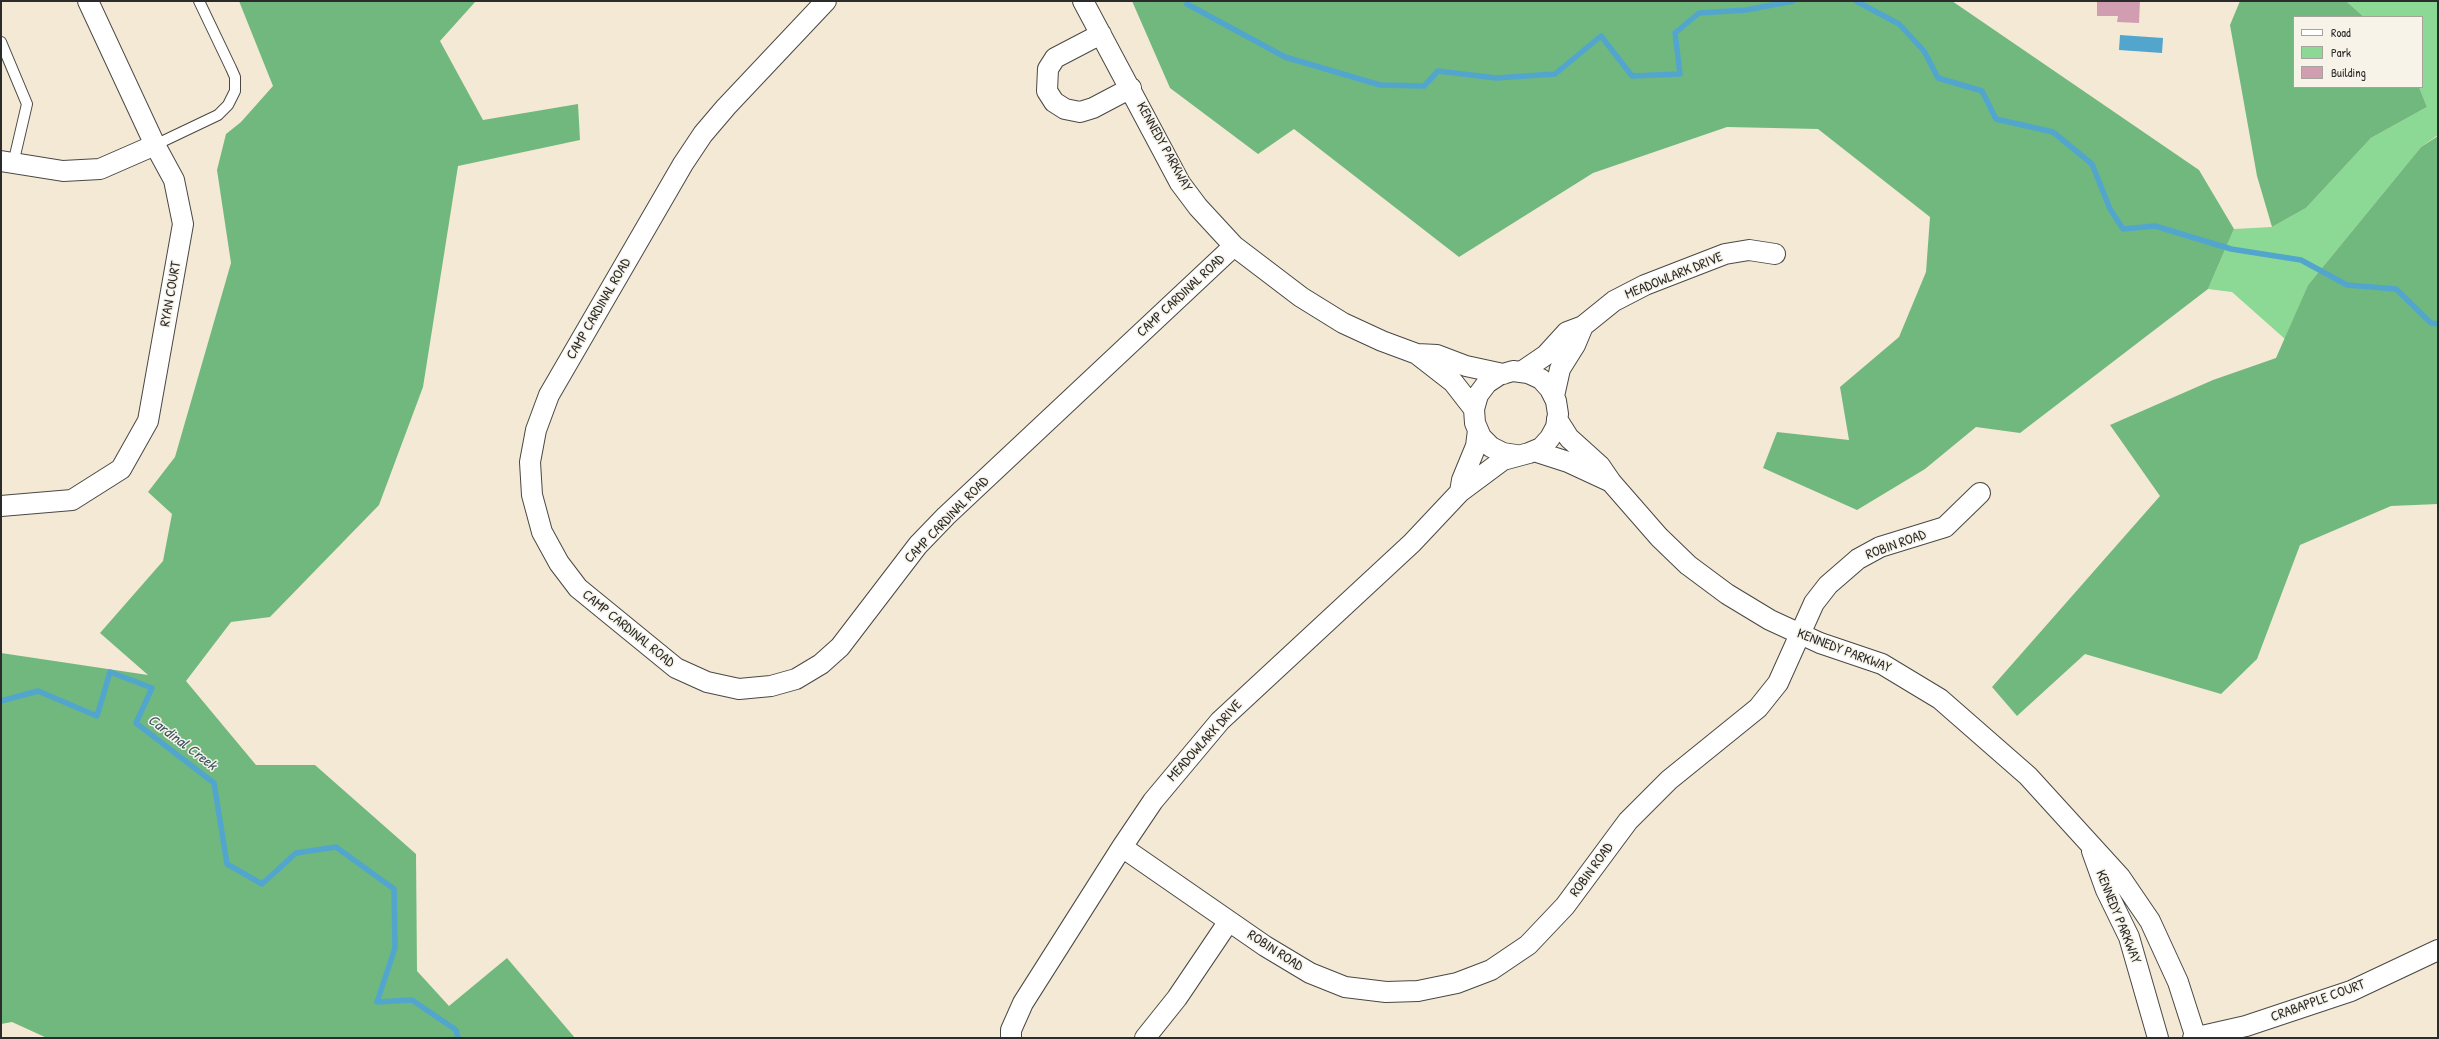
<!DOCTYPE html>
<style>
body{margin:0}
#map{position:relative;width:2439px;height:1039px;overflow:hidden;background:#f4e9d5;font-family:"Patrick Hand",sans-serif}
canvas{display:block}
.frame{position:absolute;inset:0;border:2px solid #2b2b2b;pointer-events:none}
.legend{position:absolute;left:2293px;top:16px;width:130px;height:72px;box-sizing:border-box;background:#f7f3e8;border:1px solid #a5a39c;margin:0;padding:5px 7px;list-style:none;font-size:12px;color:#2b2b2b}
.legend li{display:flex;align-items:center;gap:8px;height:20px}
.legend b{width:20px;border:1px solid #a5a39c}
</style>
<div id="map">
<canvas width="2439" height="1039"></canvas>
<div class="frame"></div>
<ul class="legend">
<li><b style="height:5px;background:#fff"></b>Road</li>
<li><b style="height:11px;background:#8cd895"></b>Park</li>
<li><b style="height:11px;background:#d09eb0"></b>Building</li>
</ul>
</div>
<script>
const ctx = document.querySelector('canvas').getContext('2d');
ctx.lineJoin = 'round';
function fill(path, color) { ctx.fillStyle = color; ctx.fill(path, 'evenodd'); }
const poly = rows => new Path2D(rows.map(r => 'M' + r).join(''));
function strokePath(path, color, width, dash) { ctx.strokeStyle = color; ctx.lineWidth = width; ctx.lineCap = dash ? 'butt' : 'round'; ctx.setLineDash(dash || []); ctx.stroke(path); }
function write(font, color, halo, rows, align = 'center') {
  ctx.font = font + ' "Patrick Hand",sans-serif'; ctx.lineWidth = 3; ctx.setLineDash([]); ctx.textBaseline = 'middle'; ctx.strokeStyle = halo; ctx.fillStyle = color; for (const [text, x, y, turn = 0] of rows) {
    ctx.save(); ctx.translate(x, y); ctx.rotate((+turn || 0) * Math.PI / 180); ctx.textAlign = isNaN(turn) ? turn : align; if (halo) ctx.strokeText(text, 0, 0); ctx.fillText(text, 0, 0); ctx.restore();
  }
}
fill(poly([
 [2346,1,2438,1,2438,135,2421,147,2308,285,2285,339,2232,292,2208,289,2234,229,2272,227,2306,208,2371,138,2427,107,2419,87,2422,87,2422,17,2364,17]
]), '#8cd895');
fill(poly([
 [239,1,476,1,440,41,483,120,578,104,580,140,458,166,423,387,379,505,270,617,231,622,186,681,256,765,315,765,416,854,417,971,449,1006,507,958,575,1038,47,1038,12,1022,1,1024,1,653,148,675,100,633,163,561,172,514,148,492,175,457,231,263,217,170,226,134,241,122,273,86],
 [1132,1,1952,1,2199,170,2234,229,2208,289,2020,433,1976,427,1925,469,1857,510,1763,468,1777,432,1849,440,1840,387,1899,337,1926,272,1930,217,1818,129,1727,127,1593,173,1459,257,1294,129,1258,154,1170,88],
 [2240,1,2346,1,2364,17,2294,17,2294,87,2419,87,2427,107,2371,138,2306,208,2272,227,2257,176,2230,25],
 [2438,136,2438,504,2391,506,2300,545,2257,659,2221,694,2085,654,2017,716,1992,687,2160,496,2110,425,2213,380,2276,358,2308,285,2421,147]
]), '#71b87e');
fill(poly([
 [2120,35,2163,38,2162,53,2119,50]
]), '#52a6cd');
strokePath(poly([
 [1856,1,1899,24,1924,51,1938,78,1982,91,1996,119,2053,132,2092,164,2110,209,2123,229,2155,226,2231,249,2301,260,2347,285,2396,289,2431,323,2438,324],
 [1187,4,1285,57,1380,85,1424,86,1438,71,1496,78,1555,74,1601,36,1632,76,1680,74,1675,33,1699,13,1746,10,1793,1],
 [1,701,38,691,97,716,110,672,152,688,136,723,214,783,227,864,262,884,296,853,336,847,394,889,395,948,377,1002,412,1000,456,1030,458,1038]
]), '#52a6cd', 5.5);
fill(poly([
 [2097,1,2140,1,2139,23,2117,22,2118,16,2097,16]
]), '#d09eb0');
const service = poly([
 [1,42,27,104,13,164],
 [155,145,218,115,228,105,235,91,235,77,231,68,199,1]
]);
const minor = poly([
 [826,1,726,107,703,134,683,164,549,395,536,430,530,462,532,495,542,532,559,563,578,588,676,668,707,682,739,689,771,686,796,679,821,664,840,647,918,545,946,516,1234,246],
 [1083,1,1180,183,1198,207,1234,246,1301,297,1343,323,1382,341,1417,354,1437,355,1466,366,1503,374],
 [1101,34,1055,58,1048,69,1047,91,1054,102,1065,109,1080,112,1093,108,1131,88],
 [1,161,63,171,100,169,155,145],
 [1417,354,1453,382,1474,409],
 [1521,372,1546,355,1567,332,1583,326,1614,301,1645,285,1725,254,1749,250,1775,254],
 [1554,396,1560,369,1575,345,1583,326],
 [1557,419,1569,438,1600,466,1611,482,1659,537,1688,565,1727,594,1770,620,1820,643,1882,664,1940,699,2028,776,2120,877,2150,921,2178,982,2196,1038],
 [1534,451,1568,462,1609,481],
 [1460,492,1462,480,1476,446,1478,430],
 [1,506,72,500,121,469,148,421,183,224,174,180,155,145,88,1],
 [1122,847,1265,946,1310,973,1345,987,1386,992,1418,991,1457,983,1491,970,1528,945,1565,906,1628,821,1669,780,1758,708,1778,683,1814,603,1828,585,1858,559,1880,547,1945,527,1980,493],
 [2092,851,2106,890,2129,937,2158,1038],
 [1011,1038,1011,1030,1023,1003,1122,847,1153,801,1220,721,1412,543,1460,492,1503,460,1529,453,1541,448,1550,438,1556,427,1558,414,1556,401,1550,389,1541,379,1528,373,1513,371,1499,375,1487,383,1478,395,1474,409,1475,423,1481,437,1491,447,1503,453,1516,455],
 [1145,1038,1177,998,1229,921],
 [2193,1038,2246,1026,2351,991,2438,950]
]);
strokePath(service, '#494844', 12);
strokePath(minor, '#494844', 22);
strokePath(service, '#fff', 10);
strokePath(minor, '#fff', 20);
write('14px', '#2b2b2b', '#f7f3e8', [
 ["KENNEDY PARKWAY",1164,147,61],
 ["MEADOWLARK DRIVE",1674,276,-22],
 ["RYAN COURT",171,294,-80],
 ["CAMP CARDINAL ROAD",1181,296,-43],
 ["CAMP CARDINAL ROAD",599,309,-60],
 ["CAMP CARDINAL ROAD",947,520,-46],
 ["ROBIN ROAD",1896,545,-20],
 ["CAMP CARDINAL ROAD",628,629,39],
 ["KENNEDY PARKWAY",1844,651,21],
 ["MEADOWLARK DRIVE",1205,741,-48],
 ["ROBIN ROAD",1592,870,-54],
 ["KENNEDY PARKWAY",2118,917,68],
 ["ROBIN ROAD",1275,951,33],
 ["CRABAPPLE COURT",2318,1001,-20]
]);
write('italic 15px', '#395664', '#f7f3e8', [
 ["Cardinal Creek",182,743,37]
]);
</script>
